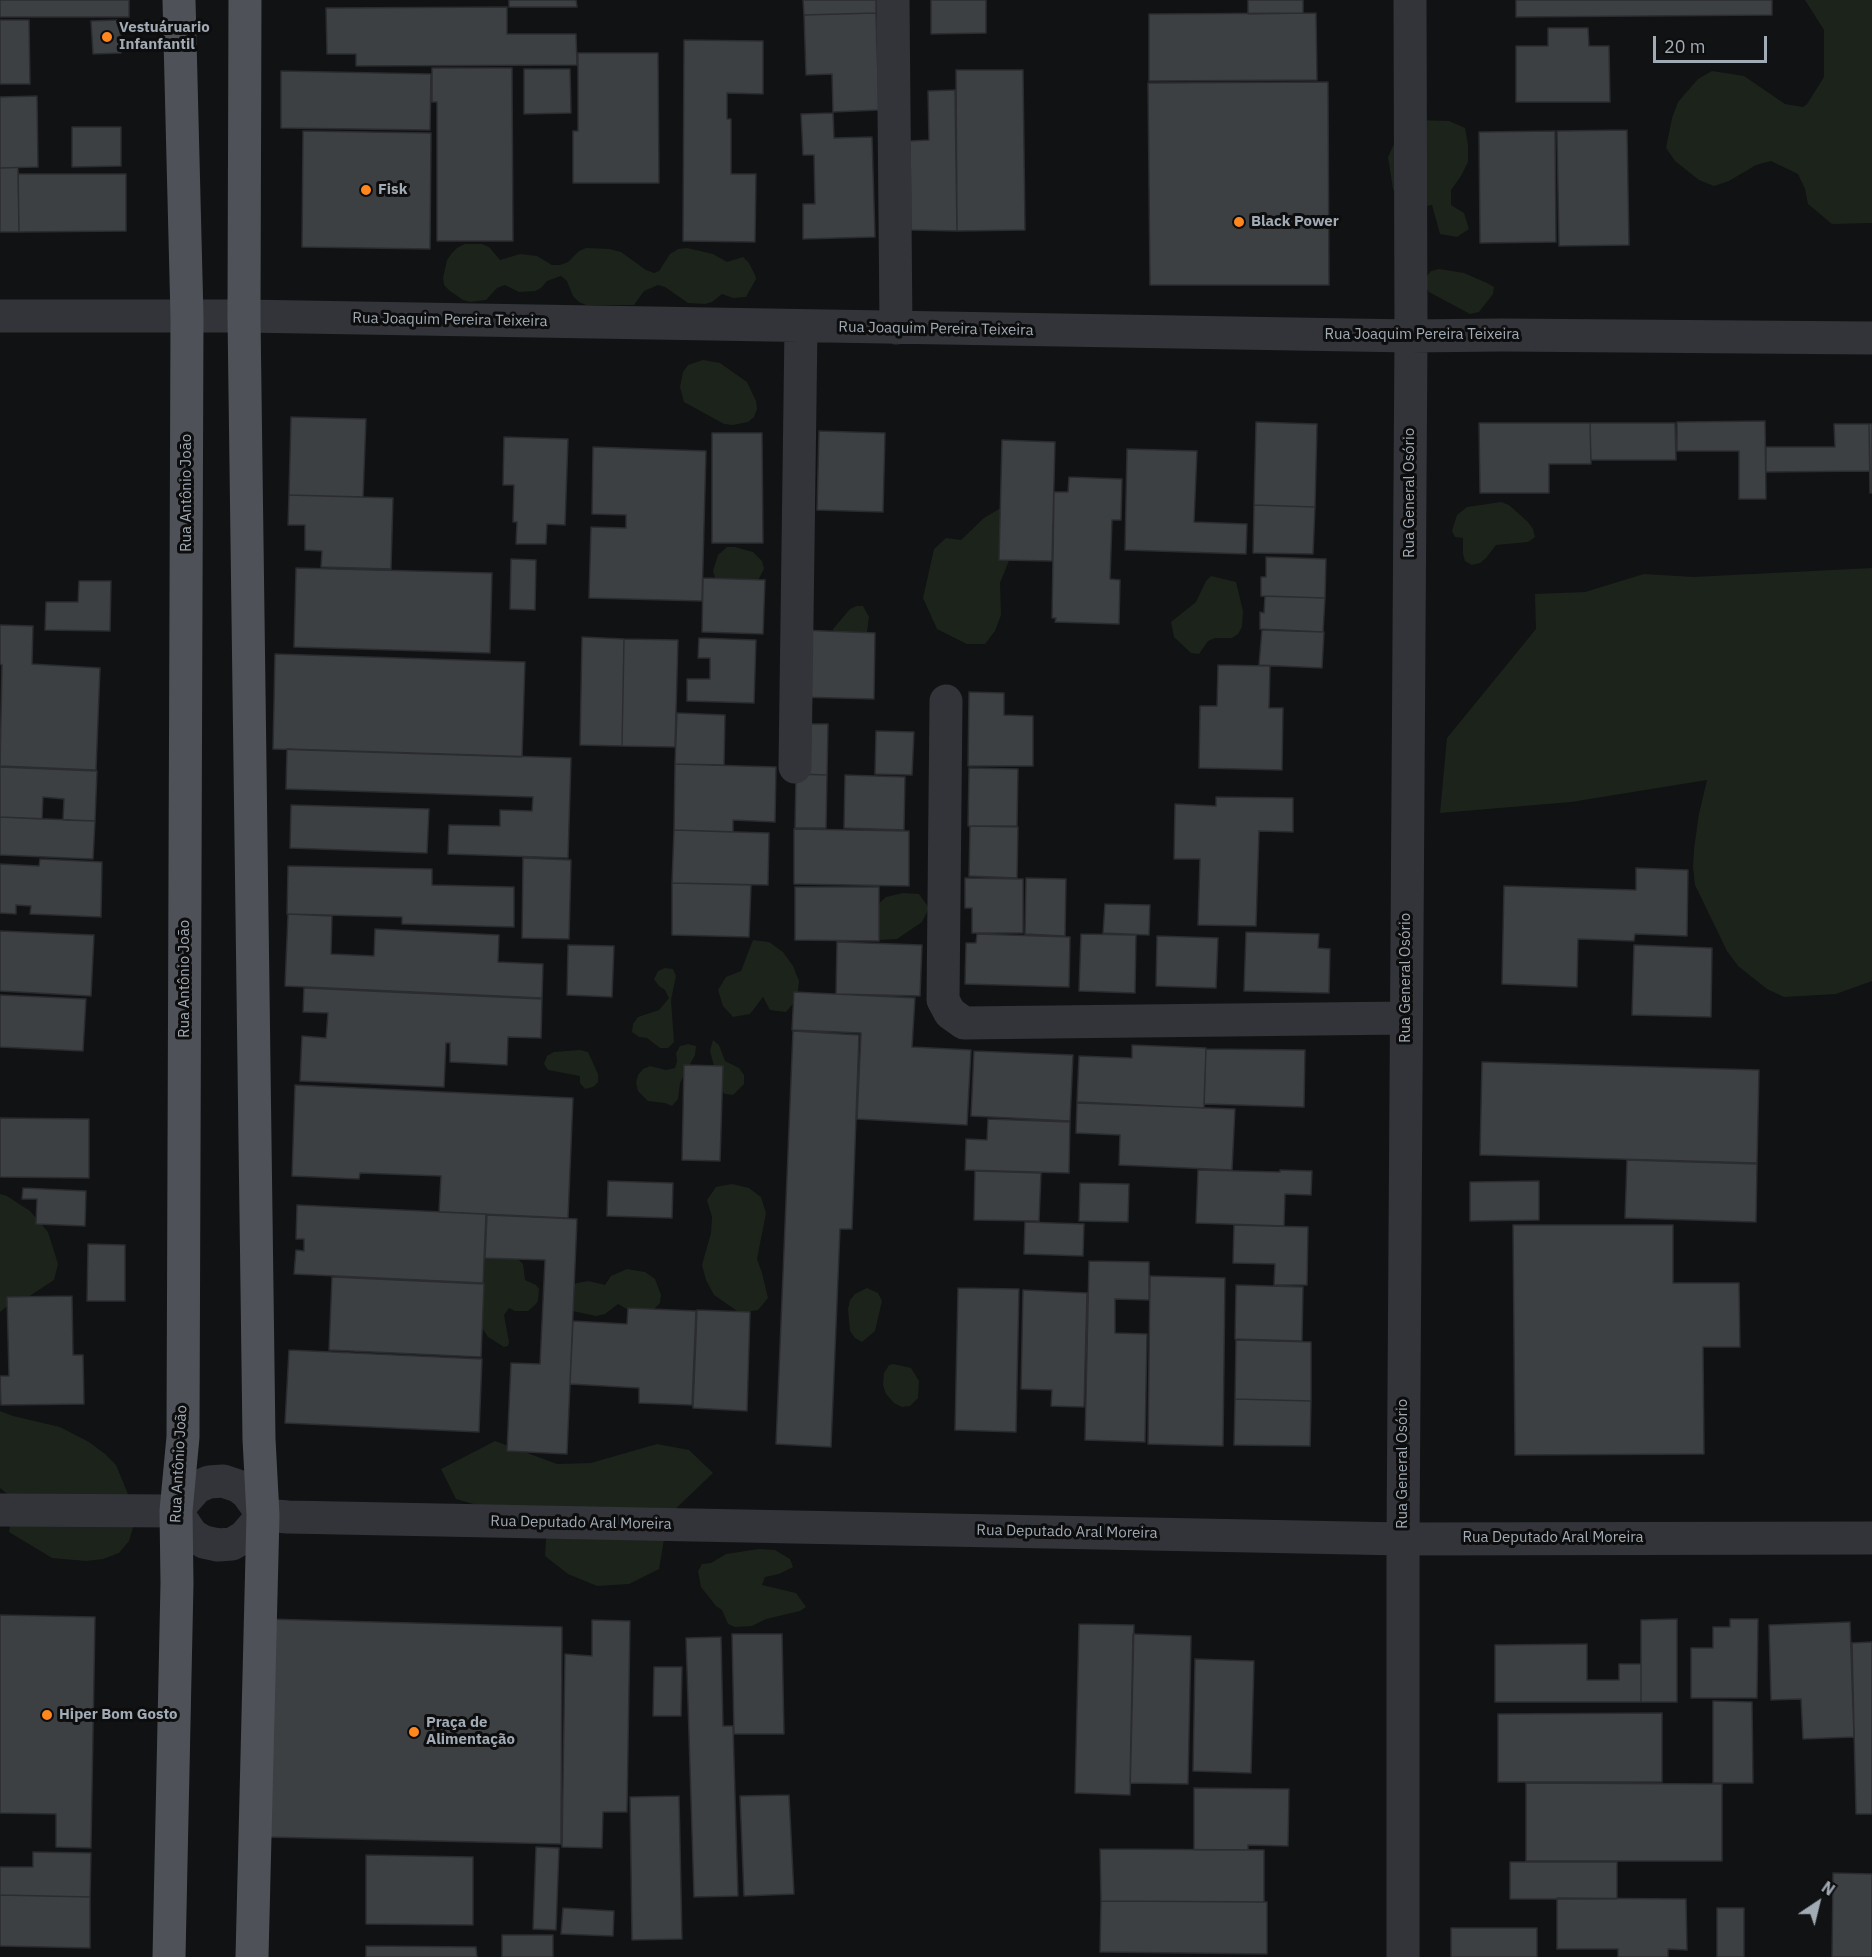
<!DOCTYPE html>
<meta charset="utf-8">
<style>
body{margin:0}
#map{position:relative;width:1872px;height:1957px;overflow:hidden;background:#111213;font-family:"IBM Plex Sans",sans-serif}
canvas{display:block}
.north{position:absolute;left:1788px;top:1873px;width:60px;height:60px;-webkit-text-stroke:4px #0d0d0e;paint-order:stroke;rotate:35deg;font-size:16px;font-weight:700;line-height:24px;text-align:center;color:#a1abb5}
.north::after{content:'';display:block;margin:auto;width:21px;height:27px;background:#a1abb5;clip-path:polygon(50% 0,100% 100%,50% 72%,0 100%)}
.scale{position:absolute;left:1653px;top:36px;width:114px;height:27px;box-sizing:border-box;border:3px solid #a1abb5;border-top:0;padding-left:8px;font-size:18px;line-height:21px;white-space:nowrap;color:#a1abb5;-webkit-text-stroke:4px #0d0d0e;paint-order:stroke}
</style>
<div id="map">
<canvas width="1872" height="1957"></canvas>
<div class="north">N</div>
<div class="scale">20 m</div>
</div>
<script>
const ctx = document.querySelector('canvas').getContext('2d');
ctx.lineJoin = 'round';
function fill(path, color) { ctx.fillStyle = color; ctx.fill(path, 'evenodd'); }
const poly = rows => new Path2D(rows.map(r => 'M' + r).join(''));
function strokePath(path, color, width, dash) { ctx.strokeStyle = color; ctx.lineWidth = width; ctx.lineCap = dash ? 'butt' : 'round'; ctx.setLineDash(dash || []); ctx.stroke(path); }
function write(font, color, halo, rows, align = 'center') {
  ctx.font = font + ' "IBM Plex Sans",sans-serif'; ctx.lineWidth = 6; ctx.setLineDash([]); ctx.textBaseline = 'middle'; ctx.strokeStyle = halo; ctx.fillStyle = color; for (const [text, x, y, turn = 0] of rows) {
    ctx.save(); ctx.translate(x, y); ctx.rotate((+turn || 0) * Math.PI / 180); ctx.textAlign = isNaN(turn) ? turn : align; if (halo) ctx.strokeText(text, 0, 0); ctx.fillText(text, 0, 0); ctx.restore();
  }
}
fill(poly([
 [1805,0,1872,0,1872,223,1832,224,1808,204,1805,189,1798,174,1771,161,1756,165,1729,181,1714,186,1699,180,1675,161,1666,148,1672,118,1678,102,1698,79,1712,71,1744,76,1785,104,1803,107,1807,104,1824,77,1824,30],
 [1416,120,1449,121,1465,128,1468,145,1468,162,1461,176,1451,190,1451,205,1464,213,1469,229,1457,237,1440,234,1432,205,1416,208,1402,202,1393,189,1388,157,1401,129],
 [465,244,482,244,489,247,500,260,520,254,537,256,552,265,560,265,568,262,579,251,586,248,609,249,621,252,646,270,654,273,659,271,670,254,678,249,687,248,713,254,727,262,743,257,749,263,755,275,756,279,746,297,733,298,722,294,712,302,705,304,688,303,665,287,658,285,644,291,634,305,586,305,579,302,573,296,567,281,561,276,547,281,541,288,535,291,519,292,505,285,497,288,486,300,470,302,463,300,450,291,444,285,443,278,447,260,452,253,457,248],
 [1439,269,1464,273,1487,283,1494,287,1493,294,1479,312,1470,314,1429,292,1425,286,1426,277,1431,271],
 [703,360,720,363,747,382,756,401,757,409,754,417,748,422,733,425,724,424,684,402,680,387,683,372,688,365],
 [1501,502,1509,505,1528,522,1533,529,1535,537,1528,542,1496,545,1486,558,1480,563,1472,565,1465,561,1463,554,1463,538,1455,537,1452,531,1457,515,1467,507],
 [999,509,1015,510,1018,538,1000,583,1001,615,995,631,985,644,967,644,937,629,923,598,934,549,946,538,961,540,984,518],
 [727,547,735,547,753,552,762,561,764,569,755,586,717,584,713,571,718,555],
 [1872,568,1872,981,1836,994,1784,997,1767,989,1738,966,1727,951,1695,885,1693,867,1694,849,1699,814,1707,780,1571,802,1440,813,1447,738,1536,629,1535,594,1585,592,1644,574,1693,577],
 [1211,576,1236,582,1243,611,1242,627,1238,634,1232,638,1215,638,1208,641,1199,654,1191,653,1174,637,1171,622,1196,602,1206,581],
 [857,606,863,606,869,617,865,646,835,637,833,629,850,609],
 [903,893,919,894,929,908,922,922,897,939,879,940,864,934,862,919,886,897],
 [753,940,769,942,783,952,793,966,799,981,797,999,786,1012,770,1010,763,997,750,1014,733,1017,723,1006,718,990,726,977,741,971],
 [665,968,673,969,676,976,671,1000,674,1042,668,1048,660,1048,647,1038,639,1037,632,1032,633,1024,638,1017,659,1010,669,998,665,990,659,986,654,979,658,971],
 [713,1040,719,1045,725,1061,739,1068,744,1075,744,1084,733,1095,725,1094,720,1089,710,1051],
 [688,1044,696,1046,695,1055,680,1083,678,1099,672,1106,665,1103,648,1101,638,1091,636,1083,638,1075,643,1069,650,1066,666,1070,675,1068,677,1061,676,1053,680,1046],
 [580,1050,588,1052,598,1074,598,1082,593,1087,585,1089,580,1083,580,1076,548,1070,544,1064,547,1056,554,1052],
 [732,1184,749,1188,761,1197,766,1213,757,1259,762,1273,768,1298,758,1310,740,1313,714,1295,706,1280,702,1265,711,1233,712,1217,707,1200,716,1187],
 [0,1194,7,1196,30,1211,37,1219,48,1232,58,1264,54,1280,28,1297,12,1302,0,1312],
 [482,1247,512,1256,520,1261,523,1264,525,1280,536,1285,539,1289,538,1301,535,1305,528,1311,515,1311,509,1308,504,1315,509,1342,508,1346,504,1347,488,1337,476,1319,477,1305,484,1295,482,1283],
 [627,1269,645,1272,655,1279,661,1295,660,1303,654,1309,646,1312,630,1311,618,1304,605,1314,596,1316,572,1311,572,1284,588,1281,605,1285,611,1276],
 [867,1288,878,1293,882,1301,875,1331,862,1342,855,1338,850,1331,848,1309,850,1300,855,1294],
 [893,1364,911,1368,919,1381,918,1398,910,1406,902,1407,894,1403,886,1394,883,1385,884,1373,889,1365],
 [0,1411,13,1416,60,1427,89,1442,105,1454,116,1465,128,1494,134,1524,129,1541,119,1553,103,1559,86,1561,52,1558,9,1532,15,1500,0,1488],
 [495,1441,557,1464,591,1463,657,1444,689,1450,713,1473,668,1516,659,1569,629,1584,597,1586,568,1574,545,1556,547,1525,456,1499,441,1469],
 [759,1549,775,1550,790,1559,793,1567,779,1574,765,1577,762,1585,796,1593,806,1607,800,1611,766,1619,752,1626,735,1627,728,1624,722,1610,716,1606,701,1587,698,1571,702,1564,711,1563,726,1554]
]), '#1c231b');
const building = poly([
 [0,0,129,0,129,17,0,17,0,0],
 [509,0,576,0,577,7,509,7,509,0],
 [803,0,876,0,876,13,804,15,803,0],
 [931,0,986,0,986,33,931,34,931,0],
 [1248,0,1303,0,1303,13,1248,14,1248,0],
 [1516,0,1772,0,1772,15,1516,17,1516,0],
 [507,7,507,34,576,34,577,65,356,66,356,54,327,54,326,8,507,7],
 [876,13,879,110,833,112,832,74,806,75,804,15,876,13],
 [1316,13,1317,80,1149,81,1149,14,1316,13],
 [0,20,29,20,30,84,0,84,0,20],
 [120,20,121,53,93,54,91,21,120,20],
 [1548,28,1588,28,1589,46,1609,46,1610,102,1516,102,1516,46,1548,46,1548,28],
 [684,40,763,41,763,94,727,93,727,119,731,119,731,174,756,174,755,242,683,241,684,40],
 [578,53,658,53,659,183,573,183,573,131,578,131,578,53],
 [432,68,512,68,513,241,437,241,437,102,432,102,432,68],
 [524,69,570,69,571,113,524,114,524,69],
 [956,70,1023,70,1025,230,957,231,956,70],
 [281,71,431,74,430,130,281,128,281,71],
 [1328,82,1329,285,1150,285,1148,83,1328,82],
 [955,90,957,231,911,230,910,141,929,140,928,91,955,90],
 [37,96,38,167,0,168,0,97,37,96],
 [833,113,834,138,872,137,875,237,803,239,803,204,815,204,814,155,803,155,801,114,833,113],
 [72,127,121,127,121,166,72,167,72,127],
 [1627,130,1629,245,1559,246,1557,131,1627,130],
 [303,131,431,133,430,249,302,247,303,131],
 [1555,131,1556,242,1480,243,1479,132,1555,131],
 [0,168,18,168,19,232,0,232,0,168],
 [18,174,126,174,126,231,19,232,18,174],
 [291,417,366,419,363,497,289,495,291,417],
 [1765,421,1766,499,1739,499,1739,451,1677,451,1677,422,1765,421],
 [1256,422,1317,424,1315,507,1254,505,1256,422],
 [1479,423,1590,423,1591,464,1549,464,1549,493,1480,493,1479,423],
 [1590,423,1675,423,1676,460,1591,460,1590,423],
 [1834,424,1869,424,1870,471,1766,472,1766,447,1835,447,1834,424],
 [1869,424,1872,424,1872,493,1870,493,1869,424],
 [819,431,885,433,883,512,817,510,819,431],
 [712,433,762,433,763,543,712,543,712,433],
 [504,437,568,439,565,525,547,524,546,544,516,544,517,522,513,522,514,485,503,485,504,437],
 [1002,440,1055,442,1052,561,999,560,1002,440],
 [593,447,706,451,702,601,589,598,591,527,626,528,626,515,592,514,593,447],
 [1127,449,1197,451,1194,522,1247,524,1246,554,1125,550,1127,449],
 [1069,477,1122,479,1121,520,1112,520,1110,579,1120,580,1119,624,1055,622,1056,618,1052,618,1054,492,1068,492,1069,477],
 [289,495,393,498,391,569,321,567,322,551,305,550,305,525,288,525,289,495],
 [1254,505,1315,507,1313,554,1253,553,1254,505],
 [1266,557,1326,559,1325,598,1261,596,1261,577,1266,577,1266,557],
 [511,559,536,560,535,610,510,609,511,559],
 [296,568,492,573,490,653,294,647,296,568],
 [703,578,765,580,763,634,702,632,703,578],
 [79,581,111,581,110,631,45,630,46,602,78,602,79,581],
 [1265,596,1325,598,1323,632,1260,629,1260,612,1264,613,1265,596],
 [0,625,33,626,32,664,100,668,96,770,0,766,2,665,0,664,0,625],
 [800,630,875,633,874,699,798,697,800,630],
 [1262,630,1324,632,1322,668,1259,665,1262,630],
 [582,637,624,639,622,746,580,745,582,637],
 [699,638,756,640,754,703,687,701,687,679,710,679,710,658,698,658,699,638],
 [624,639,678,640,675,747,622,746,624,639],
 [275,654,525,662,522,757,273,749,275,654],
 [1218,665,1270,666,1269,708,1283,708,1282,770,1199,768,1200,706,1217,706,1218,665],
 [969,692,1004,693,1004,715,1033,716,1033,766,968,766,969,692],
 [677,713,725,715,724,765,675,764,677,713],
 [797,724,828,724,827,775,796,774,797,724],
 [876,731,914,732,912,775,875,774,876,731],
 [287,749,571,758,568,858,448,854,449,825,500,826,500,810,532,811,533,797,286,789,287,749],
 [675,764,776,767,775,822,733,820,733,832,674,830,675,764],
 [0,767,97,771,95,821,63,820,64,799,43,797,42,819,0,817,0,767],
 [969,768,1018,769,1017,826,968,826,969,768],
 [796,774,827,775,826,828,795,828,796,774],
 [845,775,905,777,904,830,844,828,845,775],
 [1216,797,1293,798,1293,832,1259,831,1256,926,1198,925,1200,859,1174,859,1175,804,1216,806,1216,797],
 [291,805,429,809,427,853,290,848,291,805],
 [0,817,95,821,93,859,0,855,0,817],
 [970,826,1018,827,1017,878,969,876,970,826],
 [794,829,909,831,909,886,794,884,794,829],
 [674,830,769,833,768,885,672,883,674,830],
 [523,858,571,860,569,939,522,938,523,858],
 [40,859,102,862,101,917,30,914,31,906,16,905,16,914,0,913,0,864,39,866,40,859],
 [288,866,432,869,432,885,514,887,514,927,402,924,402,917,287,914,288,866],
 [1636,868,1688,870,1687,936,1635,934,1634,941,1578,939,1577,987,1502,984,1504,886,1636,890,1636,868],
 [965,878,1023,879,1023,933,972,933,972,908,965,908,965,878],
 [1026,878,1066,879,1065,936,1025,934,1026,878],
 [672,883,751,885,749,937,672,935,672,883],
 [795,887,879,887,879,941,795,940,795,887],
 [1105,904,1150,905,1149,935,1103,933,1105,904],
 [288,914,332,916,331,954,374,956,375,929,499,935,498,962,543,964,542,998,285,986,288,914],
 [0,931,94,935,91,996,0,991,0,931],
 [1246,932,1319,934,1318,948,1330,949,1329,993,1244,991,1246,932],
 [977,934,1070,937,1069,987,965,984,966,943,976,943,977,934],
 [1081,934,1136,935,1135,993,1079,991,1081,934],
 [1157,936,1218,938,1216,988,1156,986,1157,936],
 [837,942,922,945,920,996,836,994,837,942],
 [568,945,614,946,612,997,567,995,568,945],
 [1634,945,1712,948,1711,1017,1632,1015,1634,945],
 [304,988,542,999,541,1038,508,1037,507,1065,450,1062,450,1043,446,1043,444,1087,300,1081,302,1036,326,1038,328,1013,303,1012,304,988],
 [794,992,915,998,912,1047,971,1050,967,1125,857,1119,861,1033,792,1030,794,992],
 [0,995,86,999,83,1051,0,1047,0,995],
 [793,1031,859,1035,852,1229,840,1229,831,1447,776,1444,793,1031],
 [1132,1045,1206,1048,1204,1108,1077,1102,1079,1056,1132,1058,1132,1045],
 [1206,1049,1305,1050,1304,1107,1204,1104,1206,1049],
 [974,1051,1073,1055,1070,1121,971,1116,974,1051],
 [1482,1062,1759,1070,1757,1163,1480,1155,1482,1062],
 [684,1065,723,1066,720,1161,682,1160,684,1065],
 [295,1085,573,1098,568,1218,439,1212,441,1176,360,1173,359,1179,292,1176,295,1085],
 [1077,1103,1235,1109,1232,1170,1119,1165,1120,1135,1076,1133,1077,1103],
 [0,1118,89,1119,89,1178,0,1177,0,1118],
 [988,1119,1070,1122,1069,1173,965,1170,966,1139,987,1140,988,1119],
 [1627,1160,1757,1164,1756,1222,1625,1218,1627,1160],
 [1198,1170,1280,1172,1280,1170,1312,1171,1311,1195,1285,1194,1284,1226,1196,1223,1198,1170],
 [975,1171,1041,1173,1039,1221,974,1220,975,1171],
 [608,1181,673,1183,672,1218,607,1216,608,1181],
 [1539,1181,1539,1220,1470,1221,1470,1182,1539,1181],
 [1080,1183,1129,1184,1128,1222,1079,1221,1080,1183],
 [23,1188,86,1191,85,1226,36,1224,37,1199,22,1199,23,1188],
 [297,1205,486,1214,483,1283,294,1274,296,1250,304,1251,304,1239,296,1239,297,1205],
 [487,1215,577,1219,567,1454,507,1451,511,1363,540,1364,545,1260,485,1258,487,1215],
 [1025,1222,1084,1224,1083,1256,1024,1254,1025,1222],
 [1234,1225,1308,1227,1307,1285,1274,1285,1275,1264,1233,1263,1234,1225],
 [1513,1225,1673,1225,1673,1283,1739,1283,1740,1347,1703,1347,1704,1454,1515,1455,1513,1225],
 [88,1244,125,1245,125,1301,87,1301,88,1244],
 [1089,1261,1149,1262,1149,1300,1115,1299,1115,1333,1147,1334,1145,1442,1085,1440,1089,1261],
 [1150,1276,1225,1278,1223,1446,1148,1444,1150,1276],
 [332,1277,484,1284,481,1357,329,1350,332,1277],
 [1236,1285,1303,1287,1302,1341,1235,1339,1236,1285],
 [958,1288,1019,1289,1016,1432,955,1430,958,1288],
 [1023,1290,1087,1293,1084,1407,1051,1406,1052,1390,1021,1389,1023,1290],
 [72,1296,73,1355,83,1355,84,1404,1,1405,0,1376,9,1376,7,1297,72,1296],
 [628,1308,696,1311,692,1405,639,1403,639,1388,570,1384,573,1321,627,1324,628,1308],
 [697,1310,750,1312,747,1411,693,1408,697,1310],
 [1236,1340,1311,1342,1311,1401,1235,1399,1236,1340],
 [289,1350,482,1359,479,1432,285,1423,289,1350],
 [1235,1399,1311,1401,1310,1446,1234,1445,1235,1399],
 [0,1615,95,1617,91,1848,56,1847,56,1814,0,1813,0,1615],
 [266,1619,562,1627,561,1844,266,1837,266,1619],
 [1677,1619,1677,1702,1641,1702,1641,1620,1677,1619],
 [1730,1619,1758,1619,1757,1698,1691,1698,1691,1648,1713,1648,1713,1627,1730,1627,1730,1619],
 [592,1620,630,1621,627,1812,603,1812,602,1848,562,1847,565,1654,592,1656,592,1620],
 [1850,1622,1854,1737,1803,1739,1801,1699,1771,1700,1769,1625,1850,1622],
 [1079,1624,1134,1625,1130,1795,1075,1793,1079,1624],
 [732,1634,782,1634,784,1734,734,1734,732,1634],
 [1133,1634,1191,1636,1188,1784,1130,1783,1133,1634],
 [721,1637,723,1726,733,1726,738,1896,694,1897,686,1638,721,1637],
 [1872,1642,1872,1814,1856,1814,1852,1643,1872,1642],
 [1587,1644,1587,1680,1619,1680,1619,1664,1641,1664,1641,1702,1495,1702,1495,1645,1587,1644],
 [1195,1659,1254,1661,1251,1773,1193,1771,1195,1659],
 [654,1667,682,1667,681,1716,653,1716,654,1667],
 [1713,1701,1752,1702,1753,1783,1713,1783,1713,1701],
 [1662,1713,1662,1782,1498,1782,1498,1714,1662,1713],
 [1526,1783,1722,1784,1722,1861,1526,1861,1526,1783],
 [1194,1788,1289,1789,1288,1846,1248,1845,1248,1850,1194,1850,1194,1788],
 [789,1795,794,1894,744,1896,740,1796,789,1795],
 [679,1796,682,1939,632,1940,630,1797,679,1796],
 [536,1847,559,1848,556,1930,533,1929,536,1847],
 [1100,1849,1264,1850,1264,1902,1101,1901,1100,1849],
 [33,1852,91,1853,90,1897,0,1895,0,1867,33,1867,33,1852],
 [366,1855,473,1857,473,1925,366,1924,366,1855],
 [1510,1862,1617,1862,1617,1899,1510,1899,1510,1862],
 [1833,1873,1872,1874,1872,1957,1832,1957,1833,1873],
 [0,1895,90,1897,90,1948,0,1946,0,1895],
 [1557,1898,1686,1899,1687,1950,1668,1949,1668,1957,1618,1957,1618,1949,1557,1949,1557,1898],
 [1101,1901,1267,1902,1267,1954,1100,1952,1101,1901],
 [563,1908,614,1911,613,1936,561,1934,563,1908],
 [1717,1908,1744,1908,1744,1957,1717,1957,1717,1908],
 [1451,1928,1537,1928,1537,1957,1451,1957,1451,1928],
 [502,1935,553,1935,553,1957,502,1957,502,1935],
 [366,1946,476,1947,477,1957,366,1957,366,1946]
]);
fill(building, '#3d4043');
strokePath(building, '#2b2c30', 1.5);
strokePath(poly([
 [893,0,896,328],
 [0,316,244,316,1411,336,1502,335,1872,338],
 [946,701,943,1000,950,1013,964,1023,1405,1018],
 [795,767,801,327],
 [0,1510,176,1511],
 [176,1511,192,1535,204,1542,218,1545,232,1544,244,1537,263,1515],
 [176,1511,197,1487,209,1482,223,1481,238,1486,247,1493,263,1515],
 [263,1515,288,1517,1403,1539,1872,1538],
 [1403,1957,1403,1539,1411,336,1410,0]
]), '#323439', 33);
strokePath(poly([
 [245,0,244,316,259,1439,263,1515,252,1957],
 [169,1957,177,1583,176,1511,183,1437,187,317,179,0]
]), '#4e5258', 33);
for (const [x, y, r, color] of [
 [107,37,6,"#ff871e"],
 [366,190,6,"#ff871e"],
 [1239,222,6,"#ff871e"],
 [47,1715,6,"#ff871e"],
 [414,1732,6,"#ff871e"]
]) { const dot = new Path2D(); dot.arc(x, y, r, 0, 2 * Math.PI); ctx.fillStyle = color; ctx.fill(dot); strokePath(dot, '#0d0d0e', 2); }
write('bold 15px', '#a1abb5', '#0d0d0e', [
 ["Vestuáruario",119,28],
 ["Infanfantil",119,45],
 ["Fisk",378,190],
 ["Black Power",1251,222],
 ["Hiper Bom Gosto",59,1715],
 ["Praça de",426,1723],
 ["Alimentação",426,1740]
], 'left');
write('15px', '#a1abb5', '#0d0d0e', [
 ["Rua Joaquim Pereira Teixeira",450,320,1],
 ["Rua Joaquim Pereira Teixeira",936,329,1],
 ["Rua Joaquim Pereira Teixeira",1422,335],
 ["Rua Antônio João",187,493,-90],
 ["Rua General Osório",1410,493,-90],
 ["Rua General Osório",1406,978,-90],
 ["Rua Antônio João",185,979,-90],
 ["Rua Antônio João",179,1464,-87],
 ["Rua General Osório",1403,1464,-90],
 ["Rua Deputado Aral Moreira",581,1523,1],
 ["Rua Deputado Aral Moreira",1067,1532,1],
 ["Rua Deputado Aral Moreira",1553,1538]
]);
</script>
